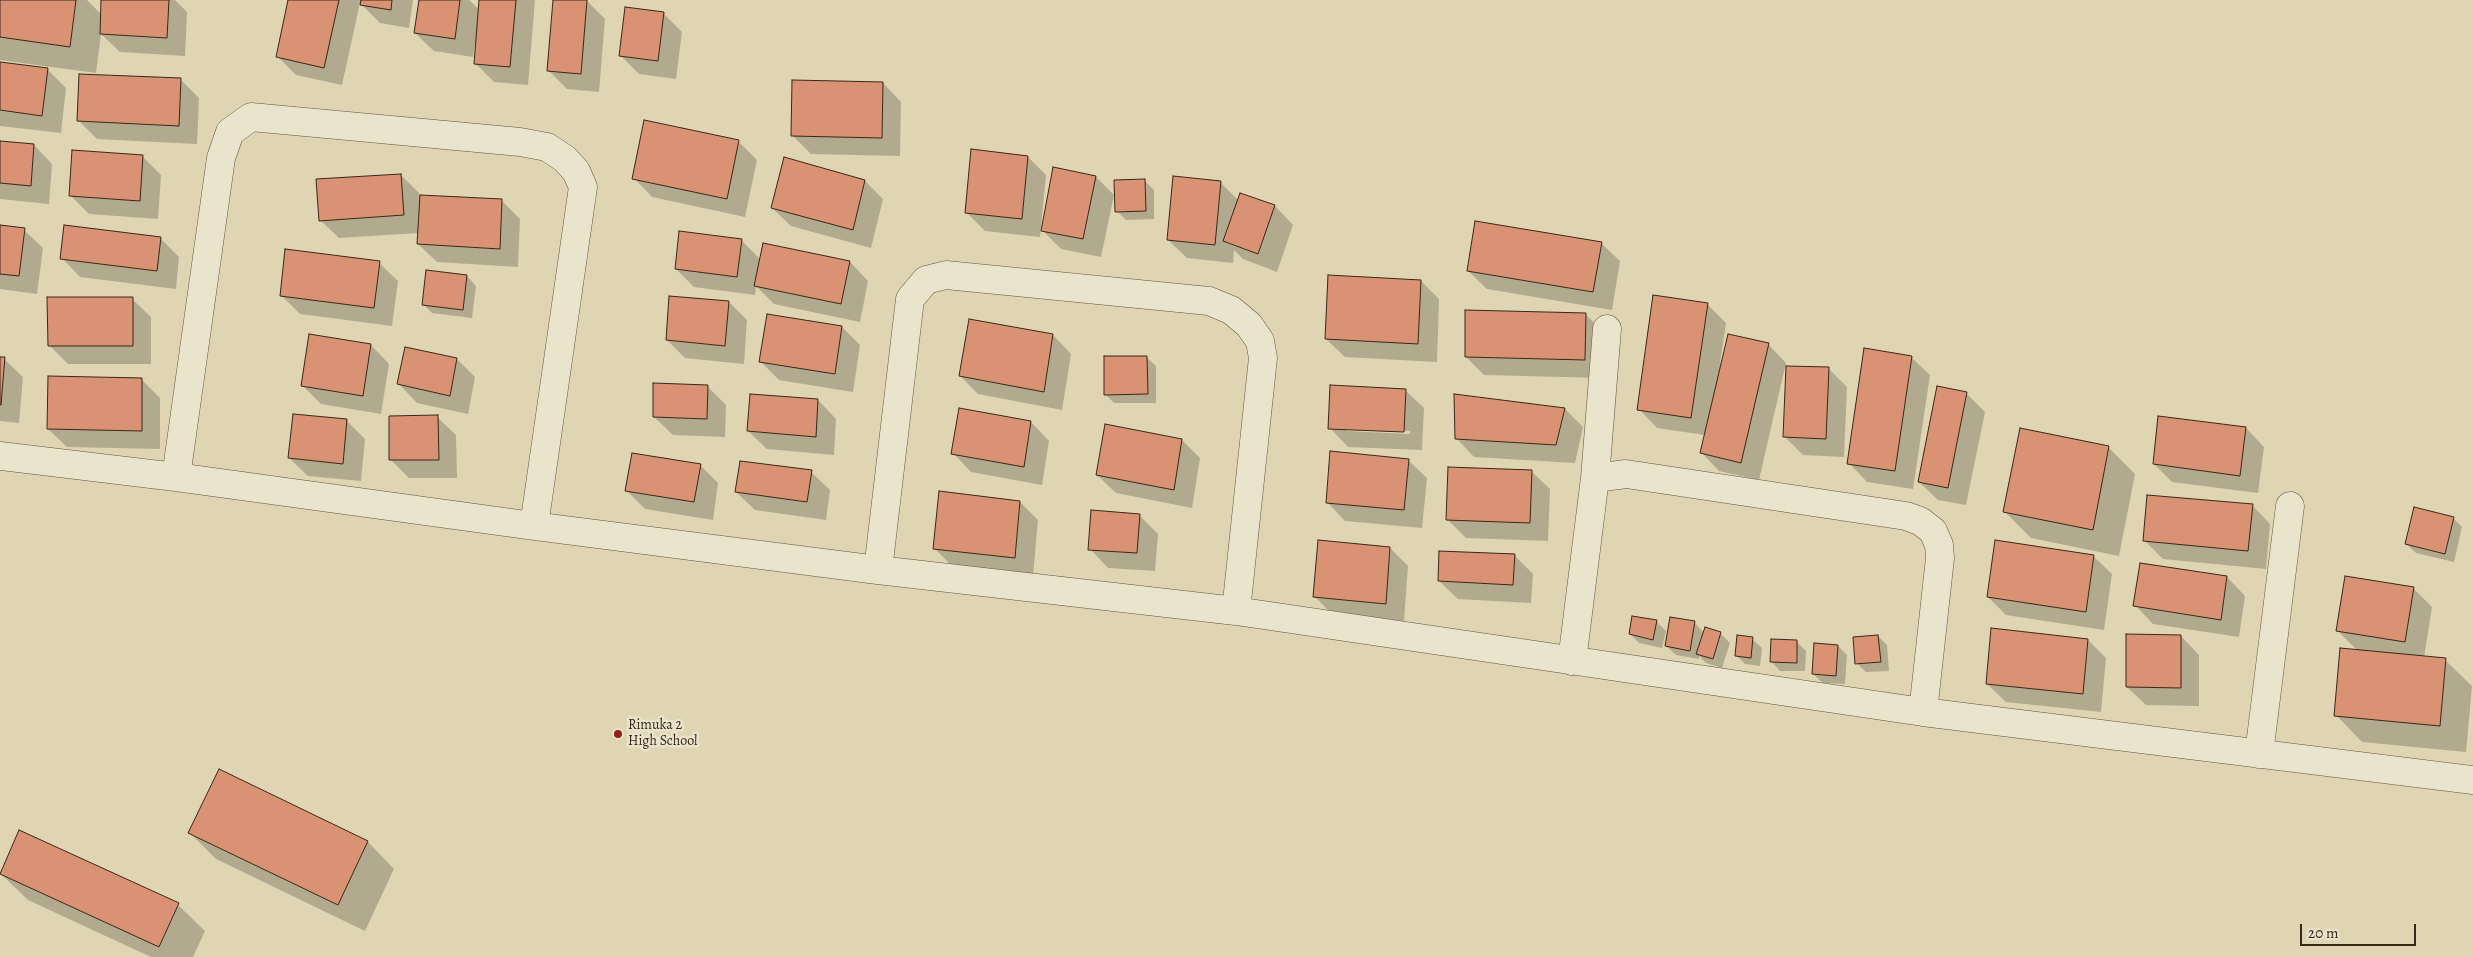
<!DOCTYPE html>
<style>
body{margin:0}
#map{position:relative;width:2473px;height:957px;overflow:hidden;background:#dfd5b2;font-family:Alegreya,serif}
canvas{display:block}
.scale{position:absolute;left:2300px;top:924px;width:116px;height:22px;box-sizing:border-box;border:2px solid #382717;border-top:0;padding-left:6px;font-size:15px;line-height:18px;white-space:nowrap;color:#382717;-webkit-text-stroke:4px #eae4cd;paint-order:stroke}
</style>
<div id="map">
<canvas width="2473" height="957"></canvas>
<div class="scale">20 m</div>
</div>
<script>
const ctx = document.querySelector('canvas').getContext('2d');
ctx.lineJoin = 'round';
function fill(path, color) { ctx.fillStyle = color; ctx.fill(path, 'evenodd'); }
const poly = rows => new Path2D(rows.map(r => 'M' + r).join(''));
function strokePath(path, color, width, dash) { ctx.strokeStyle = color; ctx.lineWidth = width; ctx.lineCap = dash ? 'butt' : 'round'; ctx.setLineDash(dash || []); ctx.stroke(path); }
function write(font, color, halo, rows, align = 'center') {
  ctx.font = font + ' Alegreya,serif'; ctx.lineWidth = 5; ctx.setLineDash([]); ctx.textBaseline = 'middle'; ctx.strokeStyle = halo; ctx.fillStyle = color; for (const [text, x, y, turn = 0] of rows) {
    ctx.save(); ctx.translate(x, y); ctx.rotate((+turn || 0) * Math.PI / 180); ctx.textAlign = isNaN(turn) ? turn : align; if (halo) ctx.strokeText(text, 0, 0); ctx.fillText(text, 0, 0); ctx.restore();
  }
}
fill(poly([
 [0,0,87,0,102,15,103,0,175,0,187,12,185,56,120,52,101,34,96,73,0,60],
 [290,0,413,0,409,28,380,23,360,3,342,85,296,75,277,56],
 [420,0,469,0,480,10,481,0,535,0,528,85,494,82,475,63,477,43,475,43,473,57,434,51,415,33],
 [554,0,587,1,605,19,599,92,567,89,548,70],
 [663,13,682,32,676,79,639,74,620,55],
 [0,63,47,69,66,88,61,133,0,126],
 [180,79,199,98,197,144,97,139,78,120],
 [883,83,901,102,900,156,811,154,792,135],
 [738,141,757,160,745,217,652,197,634,178],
 [0,142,34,145,52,164,49,204,0,199],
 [142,156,161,175,158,219,89,214,70,195],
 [1028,157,1046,175,1040,237,985,231,967,213],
 [401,175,419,193,419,196,502,201,520,219,518,267,437,262,418,244,419,233,339,238,320,220],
 [1096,177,1114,195,1101,257,1061,249,1042,230],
 [1144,180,1154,190,1154,219,1126,220,1117,211],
 [865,181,883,199,871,248,791,226,772,208],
 [1220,182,1239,201,1241,194,1275,206,1293,225,1277,272,1243,259,1234,250,1233,263,1187,258,1168,240],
 [0,226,24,230,43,248,37,294,0,289],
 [65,227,161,239,179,257,176,289,80,277,62,258],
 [741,240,761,260,850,262,868,281,860,322,774,304,756,286,755,295,694,287,676,269],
 [1601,243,1620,261,1612,310,1487,289,1468,271],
 [379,263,398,281,392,326,300,314,281,295],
 [467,276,476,286,472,318,432,313,423,304],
 [1421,281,1439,299,1437,362,1345,357,1326,339],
 [132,299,151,317,151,364,68,364,49,345],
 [729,302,747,320,744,364,685,358,667,340],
 [1707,304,1726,323,1720,363,1768,344,1786,363,1759,480,1719,471,1701,452,1705,435,1657,428,1639,409],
 [1585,314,1604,332,1603,378,1484,375,1466,357],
 [842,327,860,345,853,392,779,380,761,362],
 [1053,335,1071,354,1062,410,978,394,960,376],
 [371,345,389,364,381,414,321,404,303,386],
 [1146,357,1156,366,1156,403,1114,403,1105,394],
 [1911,357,1930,375,1913,489,1867,482,1849,463],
 [0,358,4,359,23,377,19,423,0,421],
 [457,359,475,377,468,414,417,403,399,384],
 [1828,368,1847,387,1844,457,1803,455,1784,436],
 [142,380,160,398,160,449,67,447,48,429],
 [707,386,726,405,725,437,673,435,654,417],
 [1405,390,1424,408,1422,450,1348,447,1330,428],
 [1347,428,1410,431,1410,434,1347,431],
 [1966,393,1985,412,1966,505,1938,500,1919,482],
 [818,400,836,419,834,455,767,449,748,431],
 [1565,409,1583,427,1575,463,1474,457,1456,438],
 [437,417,456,435,457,478,409,478,391,460],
 [346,420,365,439,361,481,308,476,289,458],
 [1031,422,1049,441,1042,485,971,472,953,453],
 [2246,428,2264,447,2258,493,2172,482,2154,464],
 [1182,440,1200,458,1192,508,1116,493,1097,475],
 [2108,447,2135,474,2119,556,2031,538,2004,511],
 [1408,460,1427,478,1422,528,1345,521,1327,502],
 [700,465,718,483,713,520,645,509,627,491],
 [1531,471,1550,489,1548,541,1466,538,1448,520],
 [811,472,830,490,826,520,755,510,736,492],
 [1020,502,1038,520,1033,576,953,567,934,548],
 [2252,505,2270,524,2266,569,2163,559,2144,540],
 [1139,515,1158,534,1155,571,1108,568,1090,549],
 [2453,518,2462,527,2454,562,2416,553,2406,544],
 [1390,548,1408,566,1404,621,1333,615,1314,596],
 [1514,555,1533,574,1531,603,1458,599,1439,581],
 [2093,556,2112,574,2104,630,2006,615,1988,597],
 [2227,577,2245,596,2239,637,2153,624,2135,605],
 [2413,588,2432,607,2424,658,2445,660,2472,686,2466,752,2362,742,2336,715,2358,651,2338,631],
 [1656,621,1666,631,1662,648,1639,643,1630,634],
 [1694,622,1704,633,1705,628,1721,634,1730,643,1722,668,1706,663,1699,656,1699,659,1676,655,1666,646],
 [1878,636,1887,645,1889,671,1866,672,1857,663],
 [2181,636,2199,655,2199,706,2146,705,2127,687],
 [1752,639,1762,648,1760,666,1745,664,1736,655],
 [2088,640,2106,658,2101,712,2006,702,1987,684],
 [1797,642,1806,651,1805,671,1780,671,1771,661],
 [1838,646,1847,655,1845,684,1823,683,1813,674],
 [219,771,368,842,394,869,365,931,216,859,190,833],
 [1,874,178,905,205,931,193,957,151,957,28,900]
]), '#0003');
const building = poly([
 [0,0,76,0,70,47,0,37,0,0],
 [101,0,169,0,167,38,100,34,101,0],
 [288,0,339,0,324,68,276,57,288,0],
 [361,0,392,0,391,10,360,5,361,0],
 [419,0,460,0,455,39,414,33,419,0],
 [479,0,516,0,510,67,474,64,479,0],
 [553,0,587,0,581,74,547,71,553,0],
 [625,7,664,12,658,61,619,56,625,7],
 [0,62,48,68,42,116,0,110,0,62],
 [79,74,181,78,179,126,77,121,79,74],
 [792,80,883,82,882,138,791,136,792,80],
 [644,120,739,140,727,199,632,179,644,120],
 [0,141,34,144,31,186,0,183,0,141],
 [971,149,1028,156,1022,219,965,213,971,149],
 [72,150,143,155,140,201,69,196,72,150],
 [784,157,865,180,853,230,771,208,784,157],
 [1053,167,1096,176,1083,239,1041,231,1053,167],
 [401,174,404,215,319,221,316,179,401,174],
 [1173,176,1221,181,1215,245,1167,240,1173,176],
 [1145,179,1146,211,1115,212,1114,180,1145,179],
 [1240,193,1275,205,1258,254,1223,241,1240,193],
 [420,195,502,199,500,249,417,244,420,195],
 [1475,221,1602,242,1593,292,1467,271,1475,221],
 [0,225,25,228,19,276,0,274,0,225],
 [64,225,161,237,157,271,60,259,64,225],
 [679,231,742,239,737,277,675,269,679,231],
 [763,243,850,261,841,304,754,286,763,243],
 [285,249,380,261,374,308,280,296,285,249],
 [426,270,467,275,463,310,422,305,426,270],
 [1328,275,1421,280,1418,344,1325,339,1328,275],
 [1653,295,1708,303,1691,418,1637,410,1653,295],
 [669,296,729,301,725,346,666,340,669,296],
 [47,297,133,297,133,346,48,346,47,297],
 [1465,310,1586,313,1585,360,1465,357,1465,310],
 [767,314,842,326,835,374,759,362,767,314],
 [969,319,1053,334,1044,392,959,376,969,319],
 [309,334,371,344,363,396,301,386,309,334],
 [1728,334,1769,343,1741,463,1700,453,1728,334],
 [405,347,457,358,450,396,397,384,405,347],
 [1864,348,1912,356,1895,471,1847,464,1864,348],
 [1104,356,1147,356,1148,394,1104,395,1104,356],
 [0,357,5,357,1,405,0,405,0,357],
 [1786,366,1829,367,1826,439,1783,437,1786,366],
 [48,376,142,378,142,431,47,429,48,376],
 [653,383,708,385,707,419,653,417,653,383],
 [1330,385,1406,389,1404,432,1328,429,1330,385],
 [1937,386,1967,392,1948,488,1918,482,1937,386],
 [750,394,818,399,816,437,747,431,750,394],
 [1454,394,1565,408,1556,445,1455,439,1454,394],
 [959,408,1031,421,1024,467,951,454,959,408],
 [293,414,347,419,343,464,288,458,293,414],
 [438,415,439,460,389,460,389,416,438,415],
 [2158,416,2246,427,2240,476,2153,464,2158,416],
 [1105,424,1182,439,1174,490,1096,475,1105,424],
 [2020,428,2109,446,2093,530,2003,512,2020,428],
 [1330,451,1409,459,1404,510,1326,503,1330,451],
 [632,453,701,464,694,502,625,491,632,453],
 [740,461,812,470,807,502,735,492,740,461],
 [1448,467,1532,470,1530,523,1446,520,1448,467],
 [939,491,1020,501,1015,558,933,549,939,491],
 [2147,495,2253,504,2248,551,2143,541,2147,495],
 [2414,507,2454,517,2445,554,2405,544,2414,507],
 [1091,510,1140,514,1137,553,1088,550,1091,510],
 [1318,540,1390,547,1386,604,1313,597,1318,540],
 [1995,540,2094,555,2086,612,1987,597,1995,540],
 [1439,551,1515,554,1513,585,1438,581,1439,551],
 [2140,563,2227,576,2221,620,2133,606,2140,563],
 [2345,576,2414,587,2405,642,2336,631,2345,576],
 [1632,616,1657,620,1653,640,1629,634,1632,616],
 [1670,617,1695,621,1690,651,1665,646,1670,617],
 [1705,627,1721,632,1713,659,1696,654,1705,627],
 [1991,628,2088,639,2083,694,1986,684,1991,628],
 [2126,634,2181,635,2181,688,2126,687,2126,634],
 [1737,635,1753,637,1751,658,1735,656,1737,635],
 [1878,635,1881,662,1855,664,1853,637,1878,635],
 [1771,639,1797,640,1797,663,1770,662,1771,639],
 [1814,643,1838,645,1836,676,1812,674,1814,643],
 [2340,648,2446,658,2440,726,2334,716,2340,648],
 [219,769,368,841,338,905,188,833,219,769],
 [19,830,179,903,159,947,0,874,19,830]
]);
fill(building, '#da9274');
strokePath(building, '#382717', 1);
const minor = poly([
 [0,456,176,477,534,526,878,570,1236,611,1923,712,2473,780],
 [176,477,221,158,230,132,251,117,520,142,547,147,565,159,576,171,583,187,534,526],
 [1595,478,1607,329],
 [878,570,910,299,926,280,946,275,1209,301,1231,310,1249,325,1260,341,1263,358,1236,611],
 [1572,661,1595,478,1626,474,1906,516,1920,521,1933,531,1939,545,1940,558,1923,712],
 [2259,754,2290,506]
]);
strokePath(minor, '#62523e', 29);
strokePath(minor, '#eae4cd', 28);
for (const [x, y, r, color] of [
 [618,734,5,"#8f2418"]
]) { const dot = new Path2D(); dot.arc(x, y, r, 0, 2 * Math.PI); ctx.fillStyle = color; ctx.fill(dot); strokePath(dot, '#eae4cd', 2); }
write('14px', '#382717', '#eae4cd', [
 ["Rimuka 2",628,726],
 ["High School",628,742]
], 'left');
</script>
